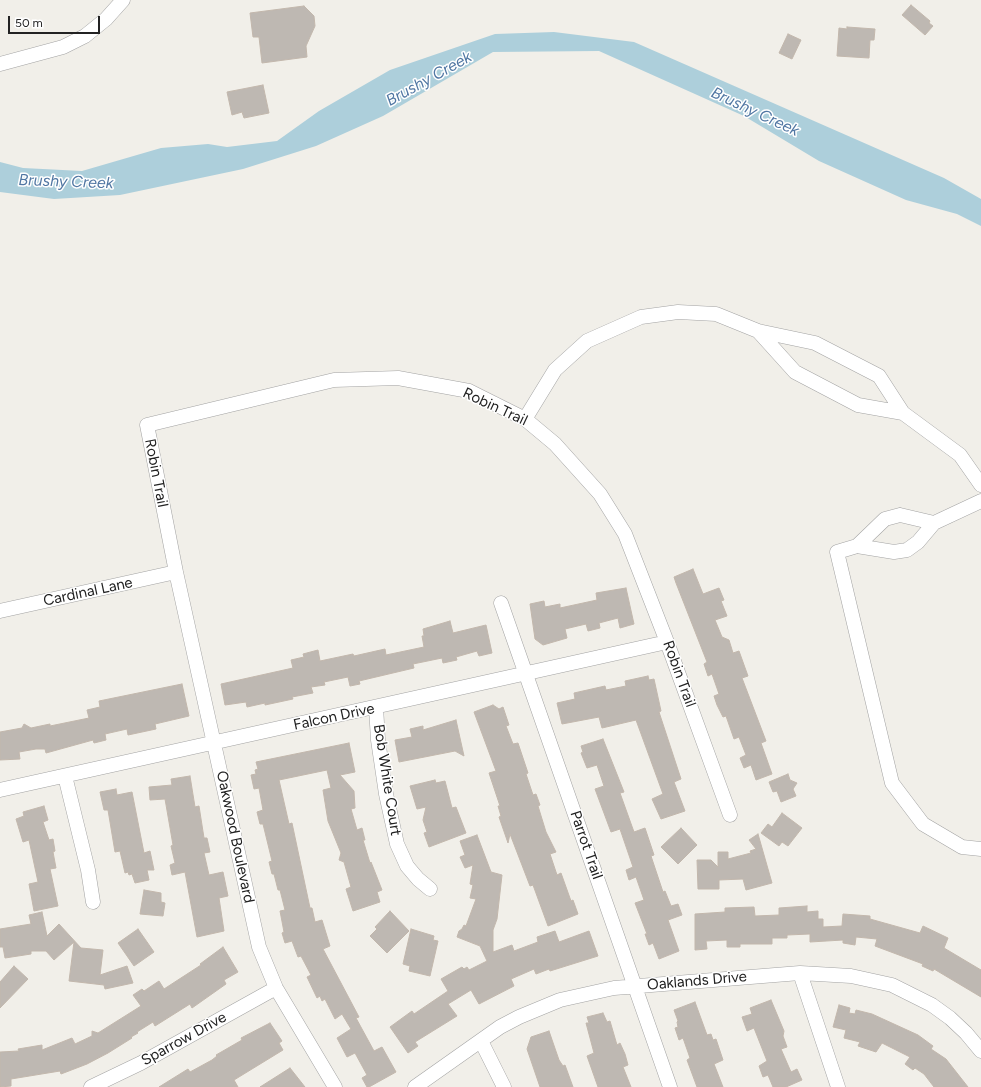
<!DOCTYPE html>
<style>
body{margin:0}
#map{position:relative;width:981px;height:1087px;overflow:hidden;background:#f1efe9;font-family:Figtree,sans-serif}
canvas{display:block}
.scale{position:absolute;left:8px;top:16px;width:92px;height:18px;box-sizing:border-box;border:2px solid #222;border-top:0;padding-left:5px;font-size:12px;line-height:14px;white-space:nowrap;color:#222;-webkit-text-stroke:3px #fff;paint-order:stroke}
</style>
<div id="map">
<canvas width="981" height="1087"></canvas>
<div class="scale">50 m</div>
</div>
<script>
const ctx = document.querySelector('canvas').getContext('2d');
ctx.lineJoin = 'round';
function fill(path, color) { ctx.fillStyle = color; ctx.fill(path, 'evenodd'); }
const poly = rows => new Path2D(rows.map(r => 'M' + r).join(''));
function strokePath(path, color, width, dash) { ctx.strokeStyle = color; ctx.lineWidth = width; ctx.lineCap = dash ? 'butt' : 'round'; ctx.setLineDash(dash || []); ctx.stroke(path); }
function write(font, color, halo, rows, align = 'center') {
  ctx.font = font + ' Figtree,sans-serif'; ctx.lineWidth = 3; ctx.setLineDash([]); ctx.textBaseline = 'middle'; ctx.strokeStyle = halo; ctx.fillStyle = color; for (const [text, x, y, turn = 0] of rows) {
    ctx.save(); ctx.translate(x, y); ctx.rotate((+turn || 0) * Math.PI / 180); ctx.textAlign = isNaN(turn) ? turn : align; if (halo) ctx.strokeText(text, 0, 0); ctx.fillText(text, 0, 0); ctx.restore();
  }
}
fill(poly([
 [554,32,634,42,944,178,981,199,981,226,957,214,906,200,819,161,744,116,599,51,493,52,383,116,316,146,243,169,120,195,54,199,0,192,0,162,23,168,82,171,161,148,208,144,227,147,277,141,319,111,390,70,495,34]
]), '#adcfdb');
const building = poly([
 [911,5,930,21,929,23,933,26,925,35,902,15,911,5],
 [304,6,314,16,315,26,306,46,307,57,262,63,259,37,253,37,250,13,304,6],
 [847,27,875,29,874,40,870,40,869,58,837,56,839,28,847,29,847,27],
 [788,34,801,40,792,59,779,53,788,34],
 [263,85,269,113,244,118,242,112,232,115,227,92,263,85],
 [693,569,703,594,719,588,724,600,721,601,727,616,715,620,722,637,729,640,733,653,739,651,748,676,742,678,766,741,761,743,772,774,756,780,751,765,744,768,740,758,746,755,739,737,734,739,726,716,723,717,717,705,714,696,719,694,712,674,708,676,704,664,707,662,676,583,674,577,693,569],
 [626,588,634,624,620,628,618,618,599,623,600,628,588,631,586,624,565,629,567,638,543,645,535,639,530,604,544,601,545,607,560,604,560,608,597,600,596,593,626,588],
 [450,621,453,633,486,625,492,653,479,656,477,651,456,657,457,660,443,663,442,658,413,664,414,668,359,681,360,684,350,686,348,677,324,682,325,685,311,687,313,693,292,697,293,699,265,705,265,703,247,707,246,702,225,705,221,684,293,668,291,660,304,657,303,654,318,650,320,661,353,654,354,656,385,649,386,655,424,647,422,636,424,636,423,629,450,621],
 [648,676,649,680,654,679,661,711,659,712,681,779,674,782,685,811,661,819,652,799,663,794,636,720,602,728,599,717,562,724,557,703,575,699,574,693,605,686,606,690,626,686,625,681,648,676],
 [182,684,189,716,155,724,156,729,128,735,127,729,105,734,106,740,94,743,93,740,46,753,45,749,36,749,19,752,20,759,0,760,0,732,22,728,24,724,31,728,50,724,50,726,89,718,87,710,100,707,99,701,182,684],
 [493,705,499,709,503,707,509,725,506,726,513,744,518,743,528,773,526,774,533,795,536,794,540,805,538,806,546,832,556,852,550,854,557,875,561,873,571,901,573,900,578,914,548,926,533,885,530,886,510,834,508,843,499,817,501,816,498,806,500,806,489,773,496,771,474,712,493,705],
 [456,720,464,756,455,751,399,762,395,740,412,737,410,729,423,726,423,730,456,720],
 [603,739,624,792,620,793,634,832,645,828,654,855,651,856,663,892,665,891,671,906,678,904,682,915,668,920,679,951,659,959,653,943,649,945,645,934,647,934,635,903,644,900,636,877,629,880,626,870,633,867,620,829,611,832,595,789,604,786,597,765,587,768,581,753,583,752,581,746,603,739],
 [349,743,355,772,340,775,354,791,355,808,351,809,357,830,362,828,365,840,363,840,370,863,371,862,382,890,377,892,380,902,353,911,346,889,351,887,344,862,339,860,341,853,328,821,323,790,331,788,327,770,279,780,289,824,292,823,310,908,312,908,315,922,322,920,330,946,323,949,359,1017,356,1018,374,1051,382,1047,396,1072,369,1087,367,1087,362,1078,367,1075,355,1053,347,1057,337,1038,351,1029,342,1014,335,1019,325,999,322,1001,320,996,317,998,307,977,311,975,301,956,298,957,292,941,285,943,282,933,284,932,280,911,285,910,280,890,278,890,274,874,272,874,269,862,272,861,263,824,260,824,257,812,263,810,259,788,254,789,251,775,256,774,255,770,258,769,256,762,349,743],
 [788,774,790,780,797,783,793,789,796,796,781,802,777,791,773,792,769,782,788,774],
 [190,776,195,807,199,806,204,838,207,838,210,852,204,853,209,875,223,872,228,896,219,898,224,931,197,937,185,872,172,875,170,865,175,863,171,846,173,845,165,799,150,800,149,787,172,785,171,779,190,776],
 [435,780,436,783,445,781,452,808,456,807,466,833,429,847,424,833,427,832,423,820,426,807,417,809,410,786,435,780],
 [116,789,117,795,132,792,144,853,150,851,154,870,147,870,149,880,135,883,132,874,129,875,128,872,125,873,120,851,115,852,108,810,104,810,100,792,116,789],
 [44,806,48,820,43,822,49,840,53,839,55,851,53,852,56,868,50,869,58,906,34,911,29,884,38,882,29,840,23,842,16,819,24,816,23,812,44,806],
 [782,813,802,828,788,846,782,842,779,846,761,833,768,824,772,827,782,813],
 [681,828,697,845,678,864,661,847,681,828],
 [758,834,772,883,746,890,743,879,719,880,719,889,698,889,697,860,711,860,718,867,718,852,728,852,728,859,751,853,750,851,756,849,749,840,758,834],
 [477,835,491,872,502,875,497,919,493,930,493,952,512,945,514,951,538,942,537,937,555,931,559,942,589,931,598,956,550,971,549,969,536,974,534,969,511,979,514,986,479,1004,471,990,448,1004,457,1016,415,1042,418,1046,408,1053,390,1027,412,1011,414,1014,448,991,441,979,462,967,464,969,467,967,469,970,487,961,480,946,457,937,459,931,462,929,464,925,466,926,476,899,470,898,473,885,470,884,473,865,465,868,460,857,465,855,460,841,477,835],
 [144,890,161,893,161,902,165,903,163,916,140,914,144,890],
 [807,906,807,912,818,911,818,919,823,919,823,927,842,926,843,914,870,916,870,919,920,933,923,926,948,938,944,948,981,970,981,997,934,969,933,971,922,966,923,964,875,946,877,939,856,937,855,945,843,943,843,940,810,942,810,934,787,935,787,938,772,938,772,944,740,944,740,947,727,947,727,940,706,941,707,949,695,950,695,914,725,912,725,908,754,907,755,916,779,915,779,908,807,906],
 [390,911,409,931,387,953,370,936,377,929,375,927,390,911],
 [42,912,47,936,59,924,81,948,103,950,100,975,127,966,133,983,105,989,104,985,69,981,74,942,54,960,46,951,31,951,31,954,5,958,3,947,0,947,0,929,31,924,29,915,42,912],
 [138,929,154,952,134,966,118,943,138,929],
 [411,929,434,936,433,940,438,941,430,976,409,971,410,966,403,964,411,929],
 [223,947,238,972,224,980,226,984,192,1008,190,1004,155,1026,153,1022,137,1032,138,1033,131,1037,132,1038,108,1053,87,1064,61,1074,60,1071,11,1079,11,1086,0,1087,0,1052,19,1051,18,1049,42,1045,42,1050,72,1038,75,1044,92,1036,92,1031,98,1033,141,1006,133,995,142,989,144,991,159,981,164,989,201,965,200,964,223,947],
 [14,966,28,979,0,1008,0,982,14,966],
 [771,1000,784,1031,783,1036,787,1047,781,1049,791,1072,797,1069,802,1080,786,1087,773,1087,768,1075,763,1077,759,1066,767,1061,754,1028,747,1031,742,1017,752,1014,750,1008,771,1000],
 [695,1002,707,1035,711,1034,713,1040,716,1039,723,1060,714,1064,723,1087,697,1087,687,1060,690,1058,683,1038,679,1040,675,1028,678,1027,677,1022,678,1021,674,1010,695,1002],
 [839,1005,850,1008,849,1013,855,1014,856,1010,872,1014,918,1035,933,1046,931,1049,946,1059,968,1087,934,1087,924,1074,915,1068,913,1070,905,1064,910,1057,882,1043,876,1052,858,1046,860,1042,844,1038,846,1030,833,1027,839,1005],
 [603,1013,607,1022,610,1021,617,1045,620,1043,625,1054,628,1065,623,1067,631,1087,598,1087,587,1056,594,1053,586,1023,589,1023,587,1017,603,1013],
 [270,1023,282,1041,279,1043,283,1050,234,1080,238,1087,159,1087,188,1069,190,1072,212,1060,217,1056,216,1055,242,1040,241,1038,270,1023],
 [549,1031,559,1060,563,1066,565,1065,573,1087,540,1087,527,1049,531,1037,549,1031],
 [290,1068,305,1087,260,1087,290,1068]
]);
fill(building, '#beb8b2');
strokePath(building, '#c2b7ac', 1);
const minor = poly([
 [0,64,63,47,85,36,106,19,123,0],
 [758,331,795,372,858,405,903,413],
 [525,419,555,370,587,341,641,317,678,312,716,314,758,331,815,343,879,376,903,413,960,455,981,485],
 [900,515,934,523,918,542,907,550,894,552,857,546,885,519,900,515],
 [934,523,981,501],
 [857,546,837,552,892,783,923,824,962,847,981,849],
 [501,603,670,1087],
 [0,611,176,572],
 [376,707,378,740,386,794,397,844,407,866,418,879,430,889],
 [65,776,88,870,93,902],
 [0,790,667,642],
 [800,973,838,1087],
 [481,1041,504,1087],
 [91,1087,141,1063,276,988],
 [335,1087,276,988,259,947,176,572,147,425,334,380,398,378,469,391,525,419,555,444,600,494,625,534,667,642,730,815],
 [415,1087,500,1027,519,1017,560,1000,614,988,800,973,851,976,892,985,932,1005,950,1018,966,1033,981,1051]
]);
strokePath(minor, '#a3a3a3', 15);
strokePath(minor, '#fff', 14);
write('15px', '#222', '#fff', [
 ["Robin Trail",495,407,25],
 ["Robin Trail",156,473,79],
 ["Cardinal Lane",88,592,-12],
 ["Robin Trail",679,674,70],
 ["Falcon Drive",334,717,-12],
 ["Bob White Court",387,780,81],
 ["Oakwood Boulevard",235,837,78],
 ["Parrot Trail",586,845,71],
 ["Oaklands Drive",697,981,-5],
 ["Sparrow Drive",184,1039,-29]
]);
write('italic 16px', '#5177a3', '#fff', [
 ["Brushy Creek",429,79,-29],
 ["Brushy Creek",755,112,25],
 ["Brushy Creek",66,182,2]
]);
</script>
